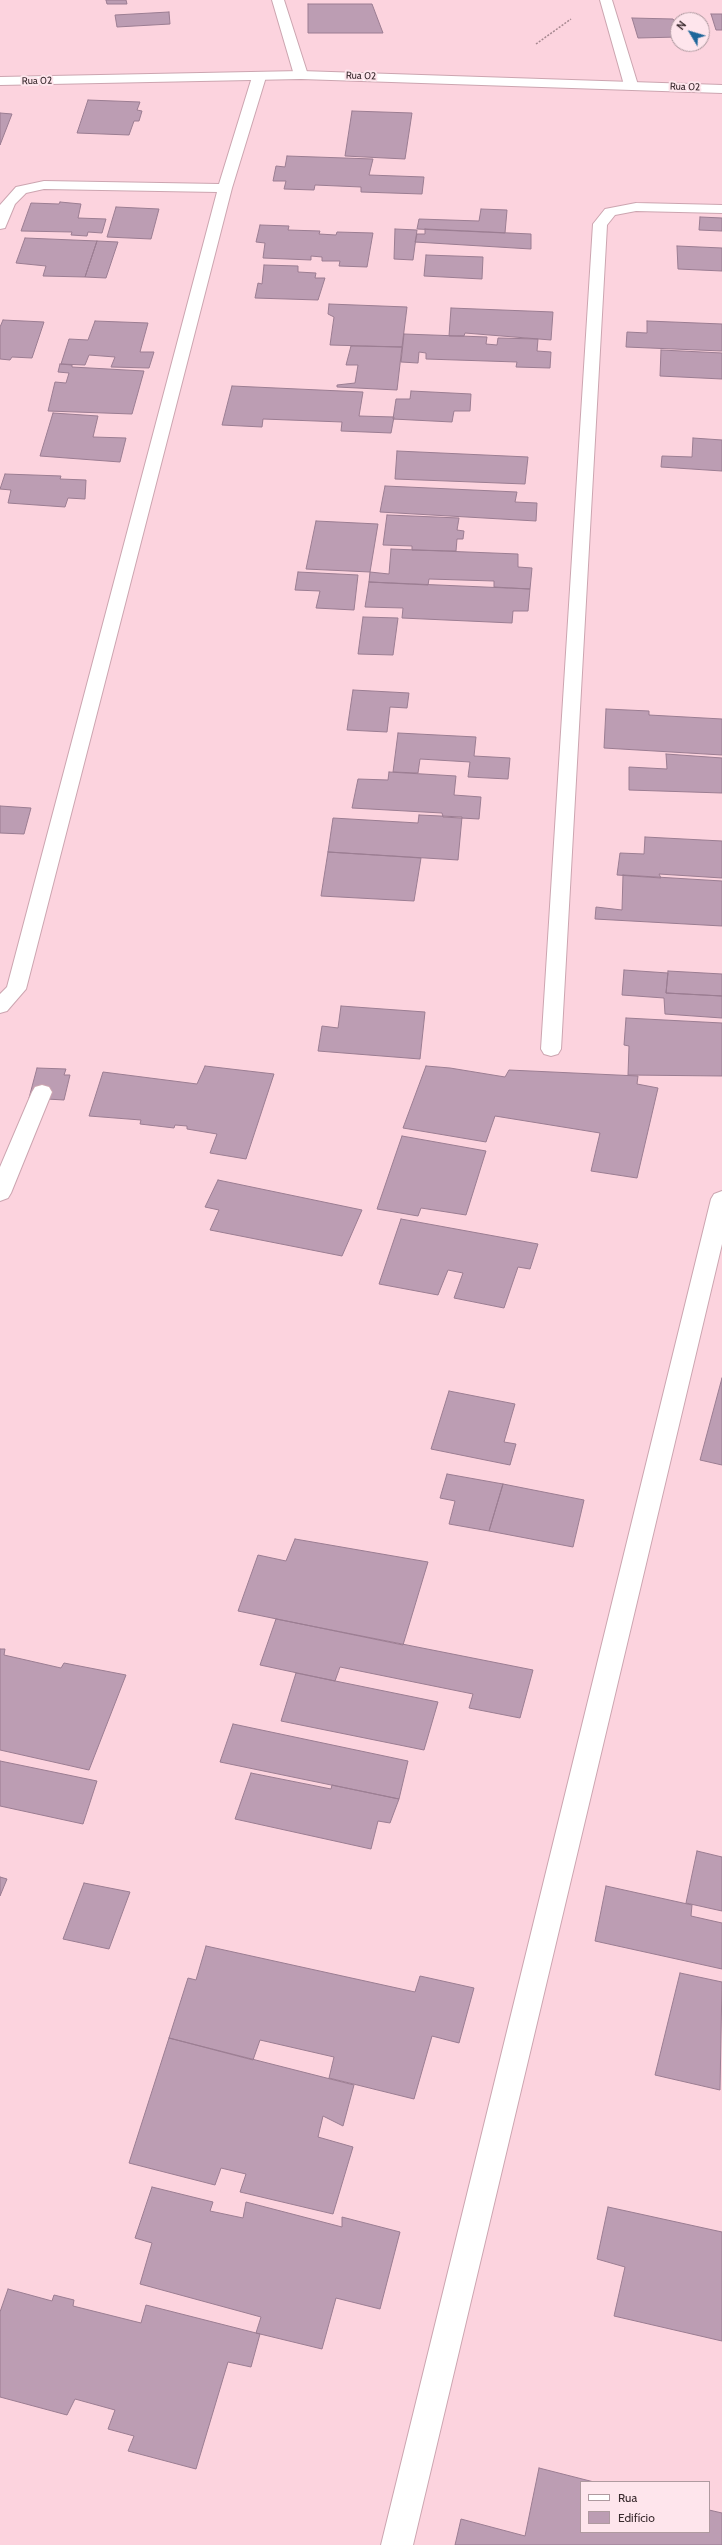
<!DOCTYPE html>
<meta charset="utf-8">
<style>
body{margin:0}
#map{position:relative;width:722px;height:2545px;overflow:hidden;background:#fcd3de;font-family:Cabin,sans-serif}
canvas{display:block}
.legend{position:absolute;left:580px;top:2481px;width:130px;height:52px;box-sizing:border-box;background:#fee5ec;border:1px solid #af9aa0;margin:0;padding:5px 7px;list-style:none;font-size:12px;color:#392a2e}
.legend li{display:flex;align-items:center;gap:8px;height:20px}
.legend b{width:20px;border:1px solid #af9aa0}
.north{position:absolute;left:670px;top:12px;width:40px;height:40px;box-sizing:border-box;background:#fee5ec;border:1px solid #af9aa0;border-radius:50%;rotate:308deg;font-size:11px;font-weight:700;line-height:16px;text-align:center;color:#392a2e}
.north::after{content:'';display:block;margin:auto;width:14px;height:18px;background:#1e669a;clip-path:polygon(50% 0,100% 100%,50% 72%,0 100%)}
</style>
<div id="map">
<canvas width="722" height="2545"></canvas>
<ul class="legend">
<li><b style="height:5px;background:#fff"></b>Rua</li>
<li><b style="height:11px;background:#bc9db3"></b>Edifício</li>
</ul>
<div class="north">N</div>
</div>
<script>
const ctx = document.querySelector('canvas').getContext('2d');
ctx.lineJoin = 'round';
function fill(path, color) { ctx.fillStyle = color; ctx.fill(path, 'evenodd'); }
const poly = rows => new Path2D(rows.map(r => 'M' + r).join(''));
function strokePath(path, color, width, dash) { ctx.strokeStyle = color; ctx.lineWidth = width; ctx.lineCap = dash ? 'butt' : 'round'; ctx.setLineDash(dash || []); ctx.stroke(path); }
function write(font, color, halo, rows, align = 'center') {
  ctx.font = font + ' Cabin,sans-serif'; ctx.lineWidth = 4; ctx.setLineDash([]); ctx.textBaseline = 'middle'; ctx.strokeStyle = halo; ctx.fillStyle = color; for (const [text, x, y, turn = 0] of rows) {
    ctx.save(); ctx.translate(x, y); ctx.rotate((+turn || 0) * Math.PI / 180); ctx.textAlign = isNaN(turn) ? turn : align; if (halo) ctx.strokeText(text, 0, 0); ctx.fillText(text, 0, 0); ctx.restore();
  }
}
const building = poly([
 [106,0,126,0,127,4,107,4,106,0],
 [308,4,372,4,383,33,308,33,308,4],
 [169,12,170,24,117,27,115,15,169,12],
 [711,14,722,14,722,30,716,30,711,14],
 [632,18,673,19,678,25,678,37,638,38,632,18],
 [88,100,140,102,137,110,142,111,139,121,134,121,129,135,77,133,88,100],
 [352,111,412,113,405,159,345,156,352,111],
 [0,113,12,114,0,145,0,113],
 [287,156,373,159,369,175,424,177,422,194,361,192,361,187,315,185,314,190,284,189,286,181,273,181,276,166,285,167,287,156],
 [60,202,81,204,78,218,106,219,102,233,88,232,87,236,71,235,72,232,21,231,31,203,59,204,60,202],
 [116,207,159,209,151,239,107,237,116,207],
 [481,209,507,210,505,233,417,229,419,219,479,221,481,209],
 [700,217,722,218,722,231,699,230,700,217],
 [260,225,289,226,288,230,320,231,319,234,336,235,337,232,373,233,367,267,339,266,340,261,322,261,322,257,311,256,311,260,263,258,265,243,256,242,260,225],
 [395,229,417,230,413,260,394,259,395,229],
 [425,229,531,234,531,249,415,242,417,234,425,234,425,229],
 [25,238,97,241,85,277,43,276,46,266,16,263,25,238],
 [97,241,118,242,106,278,85,277,97,241],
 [677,246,722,248,722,271,678,269,677,246],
 [426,255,483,257,482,279,424,276,426,255],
 [264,265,298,266,298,272,316,273,315,278,325,278,318,300,255,298,258,283,262,284,264,265],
 [329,304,407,307,402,347,330,345,334,317,328,314,329,304],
 [451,308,553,312,551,340,465,333,464,336,449,336,451,308],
 [3,320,44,322,32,358,12,357,10,360,0,359,0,327,3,320],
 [95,321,148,323,140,352,154,352,149,368,111,367,115,357,89,355,85,365,61,364,69,339,88,340,95,321],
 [647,321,722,324,722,351,626,347,627,332,647,333,647,321],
 [404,334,487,337,486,344,497,345,498,338,538,339,537,351,551,352,550,368,516,367,517,362,426,359,426,353,419,352,418,363,401,362,404,334],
 [351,346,402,347,397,390,337,387,337,385,355,383,358,365,346,365,351,346],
 [661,350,722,353,722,379,660,376,661,350],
 [60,364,72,365,72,367,144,371,132,414,48,411,55,382,66,383,69,373,58,372,60,364],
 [232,386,363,392,359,416,394,417,391,433,341,431,342,422,263,419,262,427,222,425,232,386],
 [411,391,471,394,470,411,454,411,452,422,393,419,396,399,410,399,411,391],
 [53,413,98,416,93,437,126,438,120,462,40,456,53,413],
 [693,438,722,440,722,471,661,467,662,456,692,457,693,438],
 [397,451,528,457,525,484,395,479,397,451],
 [5,474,61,476,60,479,86,480,85,499,68,498,65,507,8,503,11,490,0,489,5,474],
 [385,486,517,492,515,502,537,503,536,521,380,512,385,486],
 [387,515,459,518,457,530,464,531,463,539,457,539,456,551,412,550,412,546,383,545,387,515],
 [316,521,378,524,370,572,306,569,316,521],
 [391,549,518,554,518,567,532,568,530,589,494,587,494,581,429,579,428,585,369,582,370,572,389,574,391,549],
 [298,572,358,575,354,610,316,608,320,591,295,590,298,572],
 [369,582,530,589,528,611,513,611,512,623,402,618,403,608,365,607,369,582],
 [363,617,398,618,393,655,358,654,363,617],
 [353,690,409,693,407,708,390,707,387,732,347,730,353,690],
 [606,709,649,711,649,715,722,719,722,755,604,748,606,709],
 [398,733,476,737,474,756,510,758,508,779,468,777,470,762,420,759,418,773,393,772,398,733],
 [666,754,722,758,722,793,629,790,629,767,667,769,666,754],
 [389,772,456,776,454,795,481,797,479,819,443,817,442,813,352,808,358,779,388,780,389,772],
 [0,806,31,808,24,834,0,833,0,806],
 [419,815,462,817,458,860,328,852,333,818,418,823,419,815],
 [645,837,722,841,722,878,659,874,661,878,617,875,620,853,644,854,645,837],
 [328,852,421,858,414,901,321,896,328,852],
 [623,875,722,881,722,926,595,919,596,907,622,910,623,875],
 [624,970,668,973,666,993,722,996,722,1018,665,1014,664,998,622,995,624,970],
 [668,971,722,974,722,996,666,993,668,971],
 [341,1006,425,1012,420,1059,318,1051,322,1026,338,1028,341,1006],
 [626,1018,722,1023,722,1076,628,1075,629,1046,624,1045,626,1018],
 [205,1066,274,1074,246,1159,210,1153,217,1134,187,1129,187,1126,175,1125,174,1128,140,1124,141,1120,89,1116,103,1072,197,1084,205,1066],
 [426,1066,450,1068,505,1077,509,1070,638,1076,637,1084,658,1088,637,1178,591,1171,600,1133,495,1116,486,1142,403,1128,426,1066],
 [37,1068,66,1069,64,1075,70,1075,64,1100,29,1098,37,1068],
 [402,1136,486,1151,466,1215,421,1208,418,1216,377,1209,402,1136],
 [218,1180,362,1210,342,1256,210,1230,219,1210,205,1207,218,1180],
 [401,1219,538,1244,530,1269,518,1267,504,1308,454,1298,463,1273,448,1270,438,1295,379,1284,401,1219],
 [722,1378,722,1465,700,1460,722,1378],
 [449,1391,515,1404,504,1442,516,1444,510,1465,431,1449,449,1391],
 [447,1474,503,1484,489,1531,449,1524,455,1501,440,1498,447,1474],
 [503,1484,584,1500,573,1547,489,1531,503,1484],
 [295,1539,428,1562,403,1645,238,1611,258,1555,286,1561,295,1539],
 [276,1619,533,1670,520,1718,469,1708,473,1694,340,1667,335,1681,260,1665,276,1619],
 [0,1649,5,1649,4,1655,61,1668,64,1663,126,1675,89,1770,0,1750,0,1649],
 [296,1673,438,1702,424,1750,281,1721,296,1673],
 [233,1724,408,1761,399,1799,220,1762,233,1724],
 [0,1761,97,1781,83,1824,0,1806,0,1761],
 [251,1773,331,1789,332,1785,399,1799,390,1823,378,1821,371,1849,235,1819,251,1773],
 [697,1851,722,1857,722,1911,686,1903,697,1851],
 [0,1877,7,1879,0,1896,0,1877],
 [84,1883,130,1892,109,1949,63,1939,84,1883],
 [606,1886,692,1905,691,1916,722,1923,722,1969,595,1941,606,1886],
 [206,1946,415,1992,420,1976,474,1988,459,2043,432,2036,414,2099,329,2078,334,2057,260,2040,253,2060,169,2038,188,1978,196,1980,206,1946],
 [680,1973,722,1982,720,2090,655,2075,680,1973],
 [169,2038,354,2085,343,2126,323,2116,318,2137,353,2147,333,2214,240,2192,246,2174,221,2168,215,2185,129,2163,169,2038],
 [152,2187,213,2202,210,2211,243,2218,246,2202,342,2227,342,2217,400,2232,380,2309,336,2298,322,2349,256,2333,261,2317,140,2284,152,2243,135,2238,152,2187],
 [608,2207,722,2232,722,2341,614,2316,625,2267,597,2259,608,2207],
 [8,2289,52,2301,54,2295,74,2300,73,2306,141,2323,146,2305,260,2334,251,2367,228,2362,196,2469,128,2451,134,2436,108,2429,115,2410,75,2399,67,2415,0,2397,0,2312,8,2289],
 [539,2468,594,2482,581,2482,581,2532,709,2532,709,2510,722,2513,722,2545,455,2545,461,2519,525,2536,539,2468]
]);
fill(building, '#bc9db3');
strokePath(building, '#9b7d92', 1);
const minor = poly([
 [272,0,284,0,308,75,306,78,301,79,294,75,272,0],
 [600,0,612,0,638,85,636,88,626,88,624,85,600,0],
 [259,73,266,77,232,188,26,989,7,1011,0,1013,0,994,7,987,217,192,44,189,26,193,15,204,5,228,0,229,0,205,16,187,44,181,219,184,252,77,259,73],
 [636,203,722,205,722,213,636,211,615,215,607,225,561,1049,558,1054,551,1056,544,1054,541,1049,593,224,605,209,636,203],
 [42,1085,49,1087,52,1092,11,1193,8,1198,0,1201,0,1167,32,1092,35,1087,42,1085],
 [722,1191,722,1244,413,2545,381,2545,711,1199,714,1194,722,1191]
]);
const tertiary = poly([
 [301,71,722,85,722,93,301,79,0,85,0,77,301,71]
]);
strokePath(minor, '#cca5b0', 2);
strokePath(tertiary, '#cca5b0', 2);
strokePath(poly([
 [536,44,571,19]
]), '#a68890', 1.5, [2, 1.5]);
fill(minor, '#fff');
fill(tertiary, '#fff');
write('10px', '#392a2e', '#fee5ec', [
 ["Rua 02",361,76,2],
 ["Rua 02",37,81,-1],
 ["Rua 02",685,87,2]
]);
</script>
